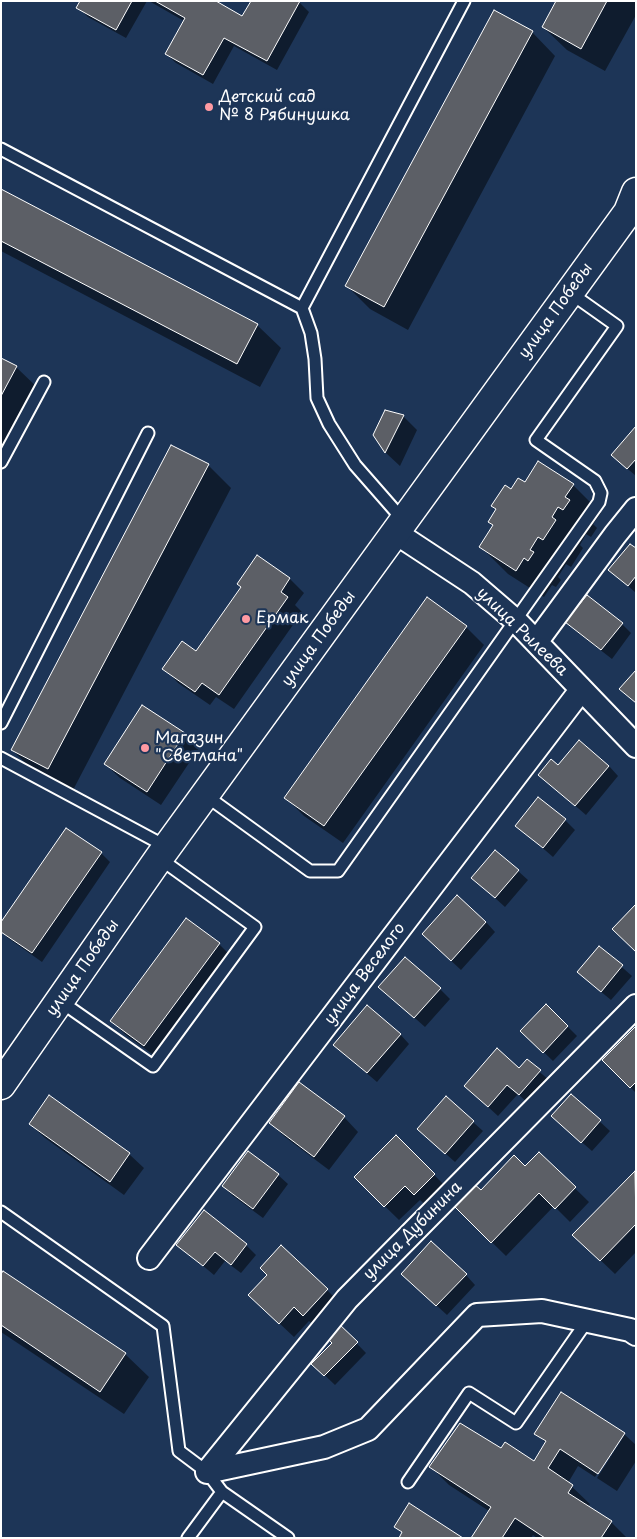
<!DOCTYPE html>
<meta charset="utf-8">
<style>
body{margin:0}
#map{position:relative;width:637px;height:1539px;overflow:hidden;background:#1d3557;font-family:"Playpen Sans",sans-serif}
canvas{display:block}
.frame{position:absolute;inset:0;border:2px solid #fff;pointer-events:none}
</style>
<div id="map">
<canvas width="637" height="1539"></canvas>
<div class="frame"></div>
</div>
<script>
const ctx = document.querySelector('canvas').getContext('2d');
ctx.lineJoin = 'round';
function fill(path, color) { ctx.fillStyle = color; ctx.fill(path, 'evenodd'); }
const poly = rows => new Path2D(rows.map(r => 'M' + r).join(''));
function strokePath(path, color, width, dash) { ctx.strokeStyle = color; ctx.lineWidth = width; ctx.lineCap = dash ? 'butt' : 'round'; ctx.setLineDash(dash || []); ctx.stroke(path); }
function write(font, color, halo, rows, align = 'center') {
  ctx.font = font + ' "Playpen Sans",sans-serif'; ctx.lineWidth = 4.5; ctx.setLineDash([]); ctx.textBaseline = 'middle'; ctx.strokeStyle = halo; ctx.fillStyle = color; for (const [text, x, y, turn = 0] of rows) {
    ctx.save(); ctx.translate(x, y); ctx.rotate((+turn || 0) * Math.PI / 180); ctx.textAlign = isNaN(turn) ? turn : align; if (halo) ctx.strokeText(text, 0, 0); ctx.fillText(text, 0, 0); ctx.restore();
  }
}
fill(poly([
 [81,1,147,1,126,38,88,17,78,7],
 [149,1,213,1,243,18,299,2,309,12,277,70,234,46,213,84,176,63,166,54,184,21],
 [557,1,636,1,636,15,605,71,567,50,543,27],
 [532,32,555,56,408,330,370,309,347,286],
 [1,190,257,325,281,348,260,387,1,251],
 [1,359,16,367,40,390,1,463],
 [403,416,417,430,400,466,386,453,374,435],
 [636,428,636,476,622,464],
 [208,465,231,488,72,792,36,773,12,750],
 [525,484,573,485,601,513,593,524,597,528,591,537,586,534,580,545,583,548,571,567,566,564,558,577,561,580,556,587,552,585,544,597,508,574,481,547,494,526,489,522,497,510,492,506,512,491],
 [636,550,636,593,610,570],
 [257,557,290,579,304,593,295,605,302,612,234,709,216,697,210,705,178,683,164,668,197,653,242,588],
 [567,622,622,624,631,633,612,659,577,632],
 [466,627,484,645,343,843,304,816,286,798],
 [143,706,185,734,199,748,161,805,120,778,105,764],
 [609,766,618,776,586,815,550,784,559,767],
 [565,820,575,830,553,857,516,825],
 [101,853,110,862,42,962,8,938,1,931],
 [518,871,528,880,505,907,473,878],
 [486,922,495,932,461,970,433,944],
 [219,944,233,958,159,1059,126,1035,112,1021],
 [599,947,632,976,611,1000,588,981],
 [440,989,450,999,425,1027,390,996],
 [546,1005,577,1036,553,1061,522,1031],
 [636,1028,636,1093,603,1060],
 [400,1034,409,1044,377,1082,344,1054],
 [527,1061,550,1081,529,1104,518,1094,498,1116,475,1095,519,1069],
 [571,1095,610,1131,592,1151,563,1126],
 [446,1098,483,1131,455,1162,428,1138],
 [344,1117,358,1132,329,1170,285,1137,270,1123],
 [30,1124,129,1154,144,1168,124,1195,45,1138],
 [396,1136,448,1189,429,1208,420,1200,399,1220,355,1177],
 [539,1153,589,1202,570,1222,554,1206,506,1256,468,1219,481,1192,525,1168],
 [635,1173,636,1252,615,1274,574,1235],
 [278,1175,288,1184,263,1218,233,1196,223,1186],
 [204,1212,246,1245,256,1255,241,1273,225,1261,214,1275,178,1245],
 [466,1275,475,1285,447,1315,412,1283],
 [1,1276,125,1354,149,1377,124,1414,1,1332],
 [327,1290,341,1304,318,1329,309,1321,294,1337,264,1309],
 [338,1324,366,1353,335,1385,313,1364,333,1343],
 [536,1433,624,1434,636,1445,636,1461,617,1491,597,1478,624,1436,621,1436,595,1477,578,1466,568,1483,590,1504,588,1507,611,1522,627,1538,537,1538,533,1535,531,1538,472,1538,489,1511,449,1485,431,1467,502,1450,534,1462,546,1443]
]), '#0007');
const building = poly([
 [80,1,132,1,116,30,76,8,80,1],
 [155,1,216,1,242,16,251,1,300,1,267,61,224,38,203,75,165,54,185,18,155,1],
 [556,1,607,1,581,49,542,27,556,1],
 [494,10,533,31,384,307,345,286,494,10],
 [1,189,258,324,237,364,1,241,1,189],
 [1,358,17,366,1,396,1,358],
 [385,410,404,415,385,453,373,435,385,410],
 [636,426,636,459,627,469,611,455,636,426],
 [171,445,209,464,48,769,11,750,171,445],
 [538,461,574,484,565,497,570,500,563,510,558,507,552,517,556,520,543,540,538,537,530,550,534,552,528,561,524,558,516,571,479,547,493,525,488,522,496,509,491,506,505,485,511,489,518,478,525,482,538,461],
 [630,544,636,548,636,576,628,586,608,570,630,544],
 [257,555,290,578,281,592,288,597,219,695,202,683,195,692,162,669,182,641,196,651,241,587,237,584,257,555],
 [587,595,623,623,601,650,565,622,587,595],
 [427,597,467,626,324,826,284,798,427,597],
 [636,670,636,703,619,689,636,670],
 [142,705,185,733,147,792,104,764,142,705],
 [579,740,609,766,575,806,538,775,551,759,558,765,579,740],
 [538,797,566,819,543,848,515,826,538,797],
 [66,828,102,852,32,953,1,932,1,922,66,828],
 [495,850,519,870,495,898,471,878,495,850],
 [457,895,486,922,451,961,422,934,457,895],
 [636,904,636,952,612,929,636,904],
 [186,918,220,943,144,1046,110,1021,186,918],
 [599,946,623,965,601,992,577,972,599,946],
 [405,957,441,988,414,1018,378,987,405,957],
 [546,1004,568,1026,543,1053,520,1031,546,1004],
 [367,1005,401,1034,367,1073,333,1045,367,1005],
 [636,1026,636,1082,630,1088,602,1060,636,1026],
 [497,1048,519,1068,527,1059,541,1070,519,1095,507,1085,488,1107,464,1086,497,1048],
 [299,1082,345,1116,314,1157,269,1123,299,1082],
 [571,1094,601,1120,581,1143,551,1116,571,1094],
 [49,1095,130,1153,110,1182,29,1124,49,1095],
 [446,1096,474,1121,445,1154,417,1129,446,1096],
 [396,1135,435,1174,414,1195,405,1186,384,1207,354,1177,396,1135],
 [248,1151,279,1174,253,1209,222,1186,248,1151],
 [539,1152,576,1187,555,1209,539,1193,491,1243,452,1204,473,1183,481,1190,514,1155,525,1166,539,1152],
 [635,1171,636,1224,600,1261,572,1235,635,1171],
 [204,1210,247,1244,231,1265,215,1252,203,1266,176,1245,204,1210],
 [431,1241,467,1274,436,1306,401,1274,431,1241],
 [281,1245,328,1289,303,1316,294,1307,279,1324,248,1295,267,1275,260,1268,281,1245],
 [3,1271,126,1353,100,1392,1,1325,1,1274,3,1271],
 [338,1323,358,1342,324,1376,311,1364,332,1343,325,1336,338,1323],
 [561,1392,625,1433,598,1474,560,1449,548,1468,573,1485,568,1493,612,1521,601,1538,545,1538,515,1518,502,1538,471,1538,491,1507,429,1467,460,1423,501,1448,505,1442,534,1461,546,1441,534,1434,561,1392],
 [409,1503,463,1538,399,1538,402,1532,394,1527,409,1503]
]);
fill(building, '#5c5f66');
strokePath(building, '#fff', 1);
const lane = poly([
 [1,149,302,308,464,1],
 [302,308,311,333,315,359,317,398,329,424,355,465,404,521],
 [1,462,44,382],
 [1,723,148,433],
 [1,758,167,847],
 [205,795,310,871,338,871,599,502,601,493,595,481,536,440,617,326,569,292],
 [60,1001,153,1066,255,927,159,858],
 [1,1212,163,1326,179,1451,207,1472,222,1492,288,1538],
 [408,1482,469,1393,516,1423,587,1321],
 [188,1538,222,1492]
]);
const street = poly([
 [396,533,472,583,515,620,636,746],
 [537,641,615,535,636,509],
 [149,1258,581,690],
 [207,1472,347,1299,636,1006],
 [207,1472,324,1447,368,1429,477,1315,542,1311,630,1330,636,1334]
]);
const secondary = poly([
 [1,1085,159,858,628,212,636,192]
]);
strokePath(lane, '#fff', 15);
strokePath(street, '#fff', 26);
strokePath(secondary, '#fff', 31);
strokePath(lane, '#1d3557', 11);
strokePath(street, '#1d3557', 22);
strokePath(secondary, '#1d3557', 28);
for (const [x, y, r, color] of [
 [209,107,5,"#ff9aa2"],
 [246,619,5,"#ff9aa2"],
 [145,748,5,"#ff9aa2"]
]) { const dot = new Path2D(); dot.arc(x, y, r, 0, 2 * Math.PI); ctx.fillStyle = color; ctx.fill(dot); strokePath(dot, '#1d3557', 2); }
write('16px', '#fff', '#1d3557', [
 ["Детский сад",219,98],
 ["№ 8 Рябинушка",219,116],
 ["Ермак",256,619],
 ["Магазин",155,739],
 ["\"Светлана\"",155,757]
], 'left');
write('16px', '#fff', '#1d3557', [
 ["улица Победы",556,311,-54],
 ["улица Рылеева",522,632,44],
 ["улица Победы",319,639,-54],
 ["улица Победы",83,968,-55],
 ["улица Веселого",365,974,-53],
 ["улица Дубинина",413,1231,-45]
]);
</script>
